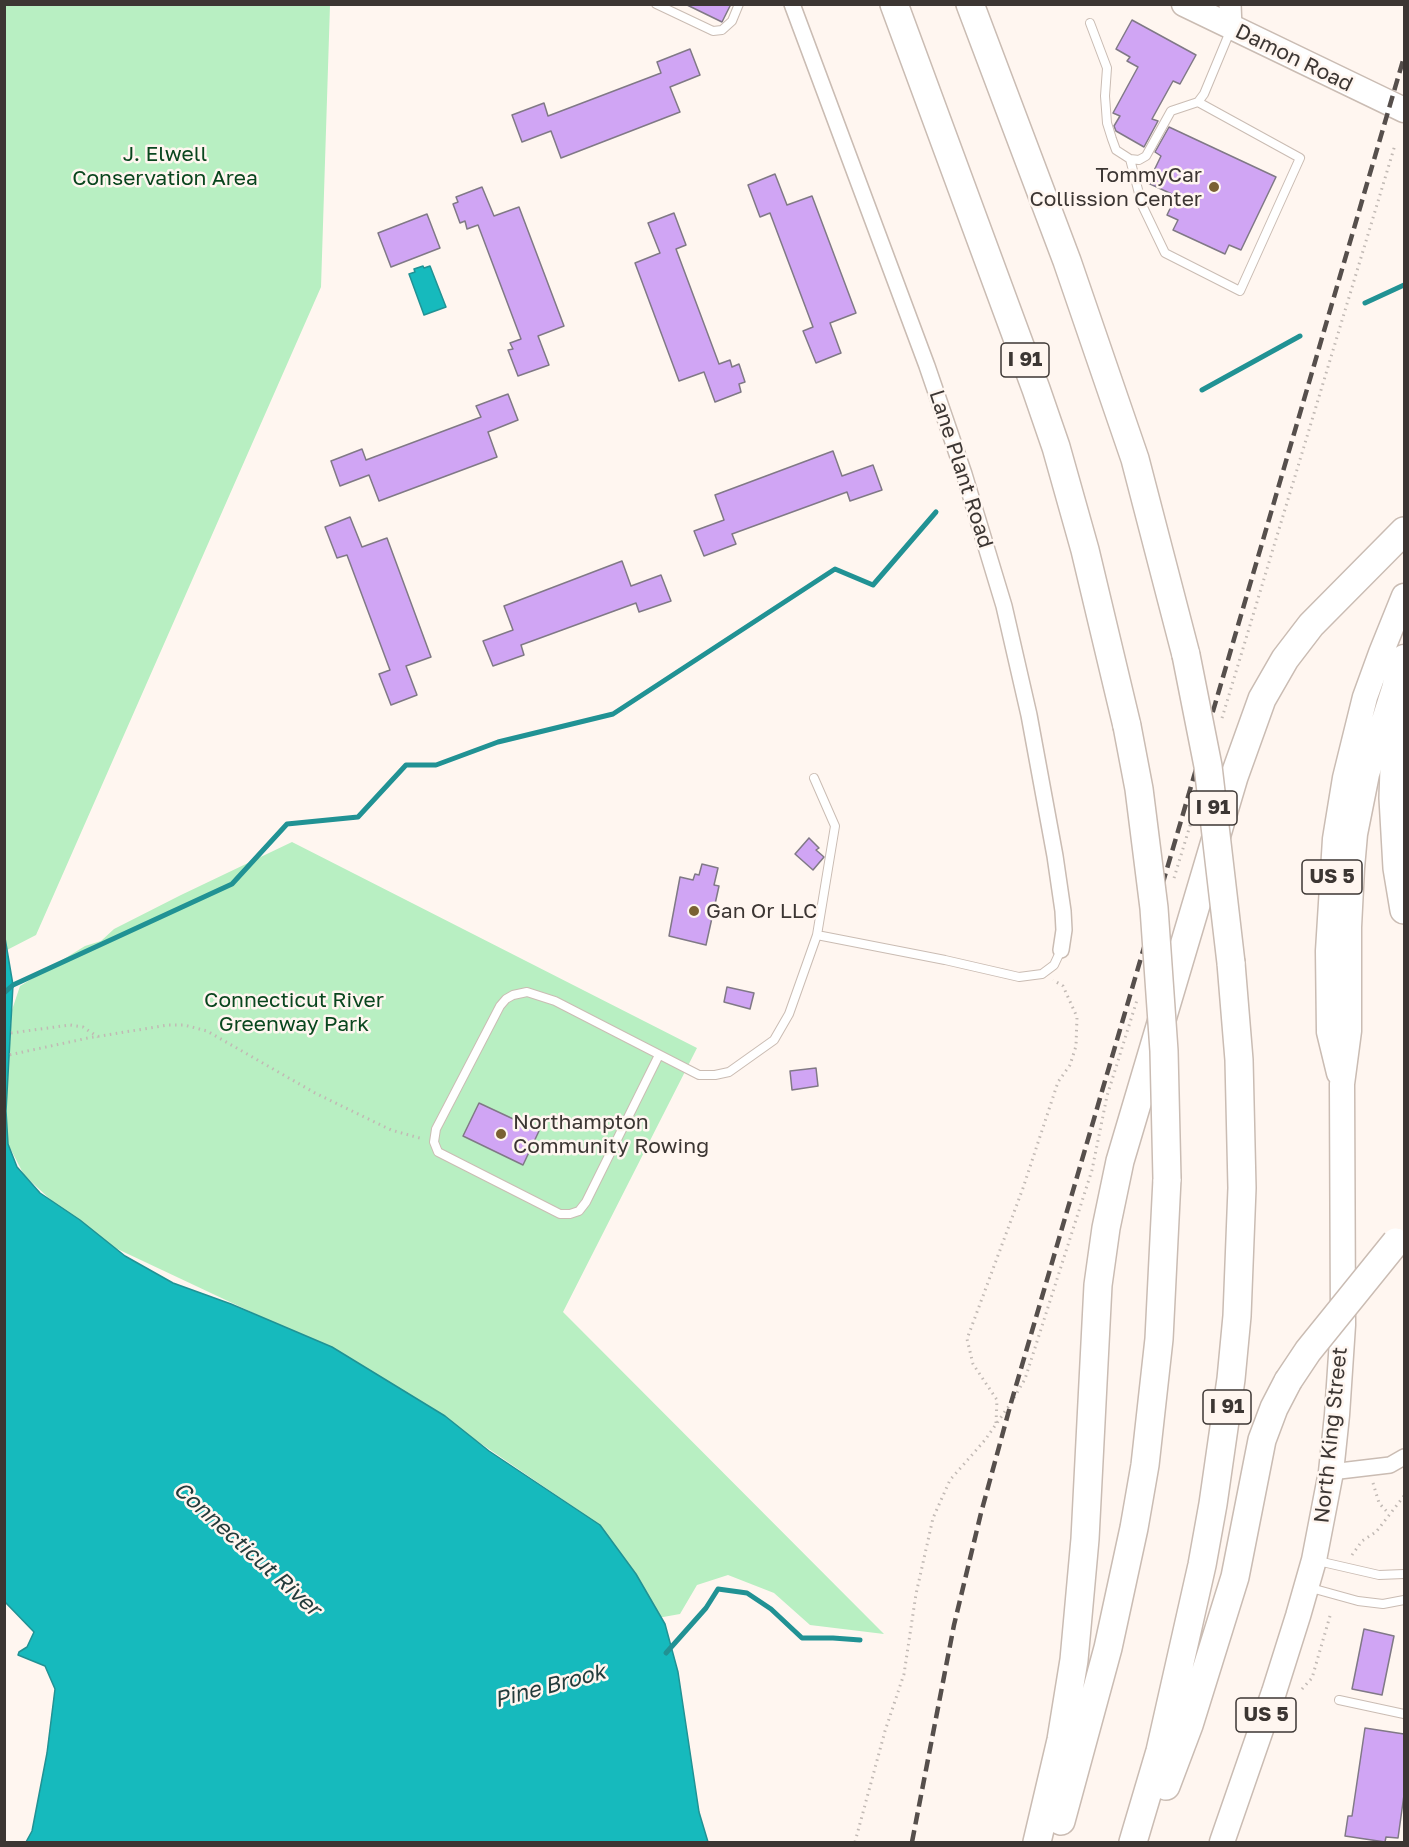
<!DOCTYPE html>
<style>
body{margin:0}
#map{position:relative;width:1409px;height:1847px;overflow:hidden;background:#fff6f0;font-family:"Golos Text",sans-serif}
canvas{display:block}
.frame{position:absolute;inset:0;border:6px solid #3c3633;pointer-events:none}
</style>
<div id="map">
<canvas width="1409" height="1847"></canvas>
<div class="frame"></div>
</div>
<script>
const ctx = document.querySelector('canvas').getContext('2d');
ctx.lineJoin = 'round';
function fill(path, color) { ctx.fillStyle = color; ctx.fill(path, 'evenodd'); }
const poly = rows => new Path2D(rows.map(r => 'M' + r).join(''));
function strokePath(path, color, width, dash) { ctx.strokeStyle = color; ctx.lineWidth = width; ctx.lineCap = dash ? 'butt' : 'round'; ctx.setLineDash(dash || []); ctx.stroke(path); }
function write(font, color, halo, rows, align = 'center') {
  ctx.font = font + ' "Golos Text",sans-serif'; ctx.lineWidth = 5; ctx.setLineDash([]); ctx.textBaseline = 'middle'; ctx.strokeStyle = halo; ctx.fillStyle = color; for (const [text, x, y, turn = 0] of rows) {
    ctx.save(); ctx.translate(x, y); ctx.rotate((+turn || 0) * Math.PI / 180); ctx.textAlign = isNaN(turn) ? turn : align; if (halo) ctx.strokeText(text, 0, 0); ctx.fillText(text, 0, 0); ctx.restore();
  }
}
fill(poly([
 [5,5,330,5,321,287,36,935,5,951],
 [292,842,697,1048,563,1312,884,1634,810,1625,774,1593,728,1575,697,1585,680,1614,652,1619,626,1561,581,1512,401,1389,264,1318,111,1246,52,1201,24,1175,8,1144,6,1111,12,1010,20,986,85,946,101,941,114,929,181,895]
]), '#b8efc2');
const water = poly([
 [423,266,424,268,430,266,446,307,424,315,409,274,415,272,414,269,423,266],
 [5,938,13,985,6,1111,8,1144,17,1167,40,1193,80,1220,125,1256,173,1283,231,1304,332,1347,445,1416,489,1451,600,1525,636,1574,665,1624,678,1672,699,1812,708,1842,26,1842,32,1831,47,1753,55,1689,45,1666,18,1655,19,1652,27,1647,34,1632,5,1602,5,938]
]);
fill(water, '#16babd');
strokePath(water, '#219294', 1.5);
strokePath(poly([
 [1365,303,1404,285],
 [1202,390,1300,336],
 [4,993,13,985,232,884,287,824,358,817,406,765,436,765,498,742,613,714,835,569,873,585,936,512],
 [666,1653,706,1608,718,1589,747,1593,771,1609,802,1638,833,1638,860,1640]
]), '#219294', 5);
const building = poly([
 [685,4,731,4,722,22,685,4],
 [1132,20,1196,55,1180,84,1173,81,1152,119,1158,121,1144,147,1116,131,1114,126,1120,116,1113,113,1138,67,1127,61,1130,57,1116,49,1132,20],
 [690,49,700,75,670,87,680,112,561,158,551,131,522,142,512,115,544,103,548,116,661,73,657,62,690,49],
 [1169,127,1276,177,1241,250,1229,245,1225,254,1173,230,1178,220,1167,215,1176,196,1148,183,1161,156,1155,152,1169,127],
 [775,174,787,205,812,196,856,313,830,323,841,353,816,363,803,331,813,327,770,213,760,217,748,185,775,174],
 [482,187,494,216,519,207,564,326,538,336,549,365,518,376,508,350,513,349,510,343,521,339,478,225,467,229,465,221,460,223,453,204,458,202,456,197,482,187],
 [674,213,686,245,676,249,719,364,730,360,732,367,739,364,745,382,739,384,741,392,715,402,704,372,679,381,635,263,660,253,648,223,674,213],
 [427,214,440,248,391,267,378,233,427,214],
 [508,394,518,420,488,432,497,457,379,501,369,475,340,486,331,461,362,449,366,460,481,417,476,406,508,394],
 [833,451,842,476,873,465,882,490,850,501,847,492,732,534,736,544,704,556,694,531,724,520,715,495,833,451],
 [350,517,362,547,387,538,431,657,406,666,417,695,391,705,379,674,390,670,347,555,337,558,325,527,350,517],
 [622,561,631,586,661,575,671,601,639,612,636,603,521,645,524,655,493,666,483,641,513,630,504,606,622,561],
 [809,838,819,848,816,850,824,857,813,870,795,854,809,838],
 [702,864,718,868,714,885,719,886,706,945,669,936,680,877,693,880,695,874,699,875,702,864],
 [727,987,754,993,750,1009,724,1002,727,987],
 [816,1068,818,1086,792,1090,790,1071,816,1068],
 [479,1103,539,1131,523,1165,463,1136,479,1103],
 [1364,1629,1394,1636,1382,1695,1352,1689,1364,1629],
 [1365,1728,1404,1734,1404,1795,1398,1838,1386,1837,1385,1842,1345,1836,1348,1816,1352,1816,1365,1728]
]);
fill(building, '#d0a5f4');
strokePath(building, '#807986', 1.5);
const lane = poly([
 [656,4,713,31,722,30,732,21,739,4],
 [1090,23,1107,68,1105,96,1107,123,1112,139,1116,150,1130,159,1139,160,1146,156,1171,111,1198,102,1204,94,1231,29],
 [1130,159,1142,205,1165,253,1240,291,1300,158,1198,102],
 [814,778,835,826,817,935],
 [659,1055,586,1202,579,1211,570,1214,560,1214,438,1152,434,1142,436,1129,500,1006,506,999,513,995,527,992,555,1001,699,1075,715,1075,729,1072,774,1040,789,1014,817,935,945,960,1019,977,1042,974,1054,965,1061,950],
 [1318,1561,1379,1575,1404,1574],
 [1311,1588,1358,1601,1383,1604,1404,1600],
 [1339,1700,1404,1714]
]);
const street = poly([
 [792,4,927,366,964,474,1004,606,1029,715,1055,856,1063,911,1064,930,1061,950],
 [1331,1472,1390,1465,1404,1457]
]);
const secondary = poly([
 [1230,4,1231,28]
]);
const primary = poly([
 [1184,4,1404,110],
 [1339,1073,1329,1032,1328,951,1335,839,1345,778,1365,697,1381,653,1404,596],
 [1222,1842,1274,1692,1298,1616,1314,1560,1331,1472,1337,1415,1343,1325,1342,1084,1349,1031,1349,927,1352,868,1355,834,1367,774,1404,657]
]);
const highway = poly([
 [894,4,1036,389,1056,447,1085,550,1127,726],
 [970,4,1067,261,1135,459,1186,655],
 [1397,677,1393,798,1397,868,1404,910],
 [1166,1786,1189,1725,1235,1577,1262,1440,1274,1408,1288,1381],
 [1061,1821,1108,1648,1134,1528,1145,1465,1159,1339,1167,1179],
 [1037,1842,1061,1740,1074,1660,1085,1539,1098,1285,1106,1228,1120,1161,1234,777,1262,699,1285,659,1311,625,1404,531],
 [1133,1842,1160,1751,1202,1565,1213,1504,1231,1379,1237,1316,1242,1188,1239,1060,1231,963]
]);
strokePath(lane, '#cabcb3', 10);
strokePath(street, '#cabcb3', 18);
strokePath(secondary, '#cabcb3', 24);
strokePath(primary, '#cabcb3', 27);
strokePath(highway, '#cabcb3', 30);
strokePath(poly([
 [1222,718,1395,145],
 [1174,878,1192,819],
 [11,1033,70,1025,83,1027,98,1037],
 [4,1056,88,1038,168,1025,184,1025,207,1031,315,1093,391,1130,423,1139],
 [996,1423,997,1400,973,1364,967,1339,1023,1188,1058,1082,1070,1065,1076,1046,1077,1017,1063,986,1053,980],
 [1373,1483,1379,1503,1389,1514],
 [1352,1555,1362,1541,1376,1532,1404,1496],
 [1302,1689,1312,1678,1330,1616],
 [855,1842,885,1731,904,1674,916,1594,933,1518,950,1480,985,1440,1011,1403,1025,1379,1092,1170,1107,1096,1137,1000]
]), '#c1b9b4', 3, [1.5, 4.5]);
strokePath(lane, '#fff', 8);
strokePath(street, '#fff', 15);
strokePath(secondary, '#fff', 21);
strokePath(primary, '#fff', 24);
strokePath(highway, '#fff', 27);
strokePath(poly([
 [912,1842,954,1625,981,1513,1011,1403,1404,57]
]), '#564f4c', 4.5, [12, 6]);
const highwayBridge = poly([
 [1186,655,1208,766,1231,963],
 [1127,726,1139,789,1154,908,1164,1051,1167,1179],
 [1288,1381,1308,1351,1396,1242]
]);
strokePath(highwayBridge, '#cabcb3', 30, []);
strokePath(highwayBridge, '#fff', 27);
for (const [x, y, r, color] of [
 [1214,187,6,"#7a6132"],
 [694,911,6,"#7a6132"],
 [501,1134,6,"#7a6132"]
]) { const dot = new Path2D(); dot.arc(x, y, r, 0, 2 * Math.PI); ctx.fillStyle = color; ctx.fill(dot); strokePath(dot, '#fff6f0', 2); }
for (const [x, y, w] of [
 [1025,360,48],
 [1213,808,48],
 [1332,877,60],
 [1227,1407,48],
 [1266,1715,60]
]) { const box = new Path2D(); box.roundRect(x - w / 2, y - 17, w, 34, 4.5); ctx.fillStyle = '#fff6f0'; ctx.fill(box); strokePath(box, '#3c3633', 1.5); }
write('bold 20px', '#3c3633', null, [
 ["I 91",1025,360],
 ["I 91",1213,808],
 ["US 5",1332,877],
 ["I 91",1227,1407],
 ["US 5",1266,1715]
]);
write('21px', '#3c3633', '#fff6f0', [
 ["Damon Road",1294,58,26],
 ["Lane Plant Road",961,469,72],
 ["North King Street",1331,1435,-84]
]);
write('21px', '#09461e', '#fff6f0', [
 ["J. Elwell",165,154],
 ["Conservation Area",165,178],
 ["Connecticut River",294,1000],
 ["Greenway Park",294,1024]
]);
write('21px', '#3c3633', '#fff6f0', [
 ["TommyCar",1202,175,"right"],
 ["Collission Center",1202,199,"right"],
 ["Gan Or LLC",706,911],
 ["Northampton",513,1122],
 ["Community Rowing",513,1146]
], 'left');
write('italic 22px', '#243c3c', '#fff6f0', [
 ["Connecticut River",247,1549,42],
 ["Pine Brook",550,1686,-15]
]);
</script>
